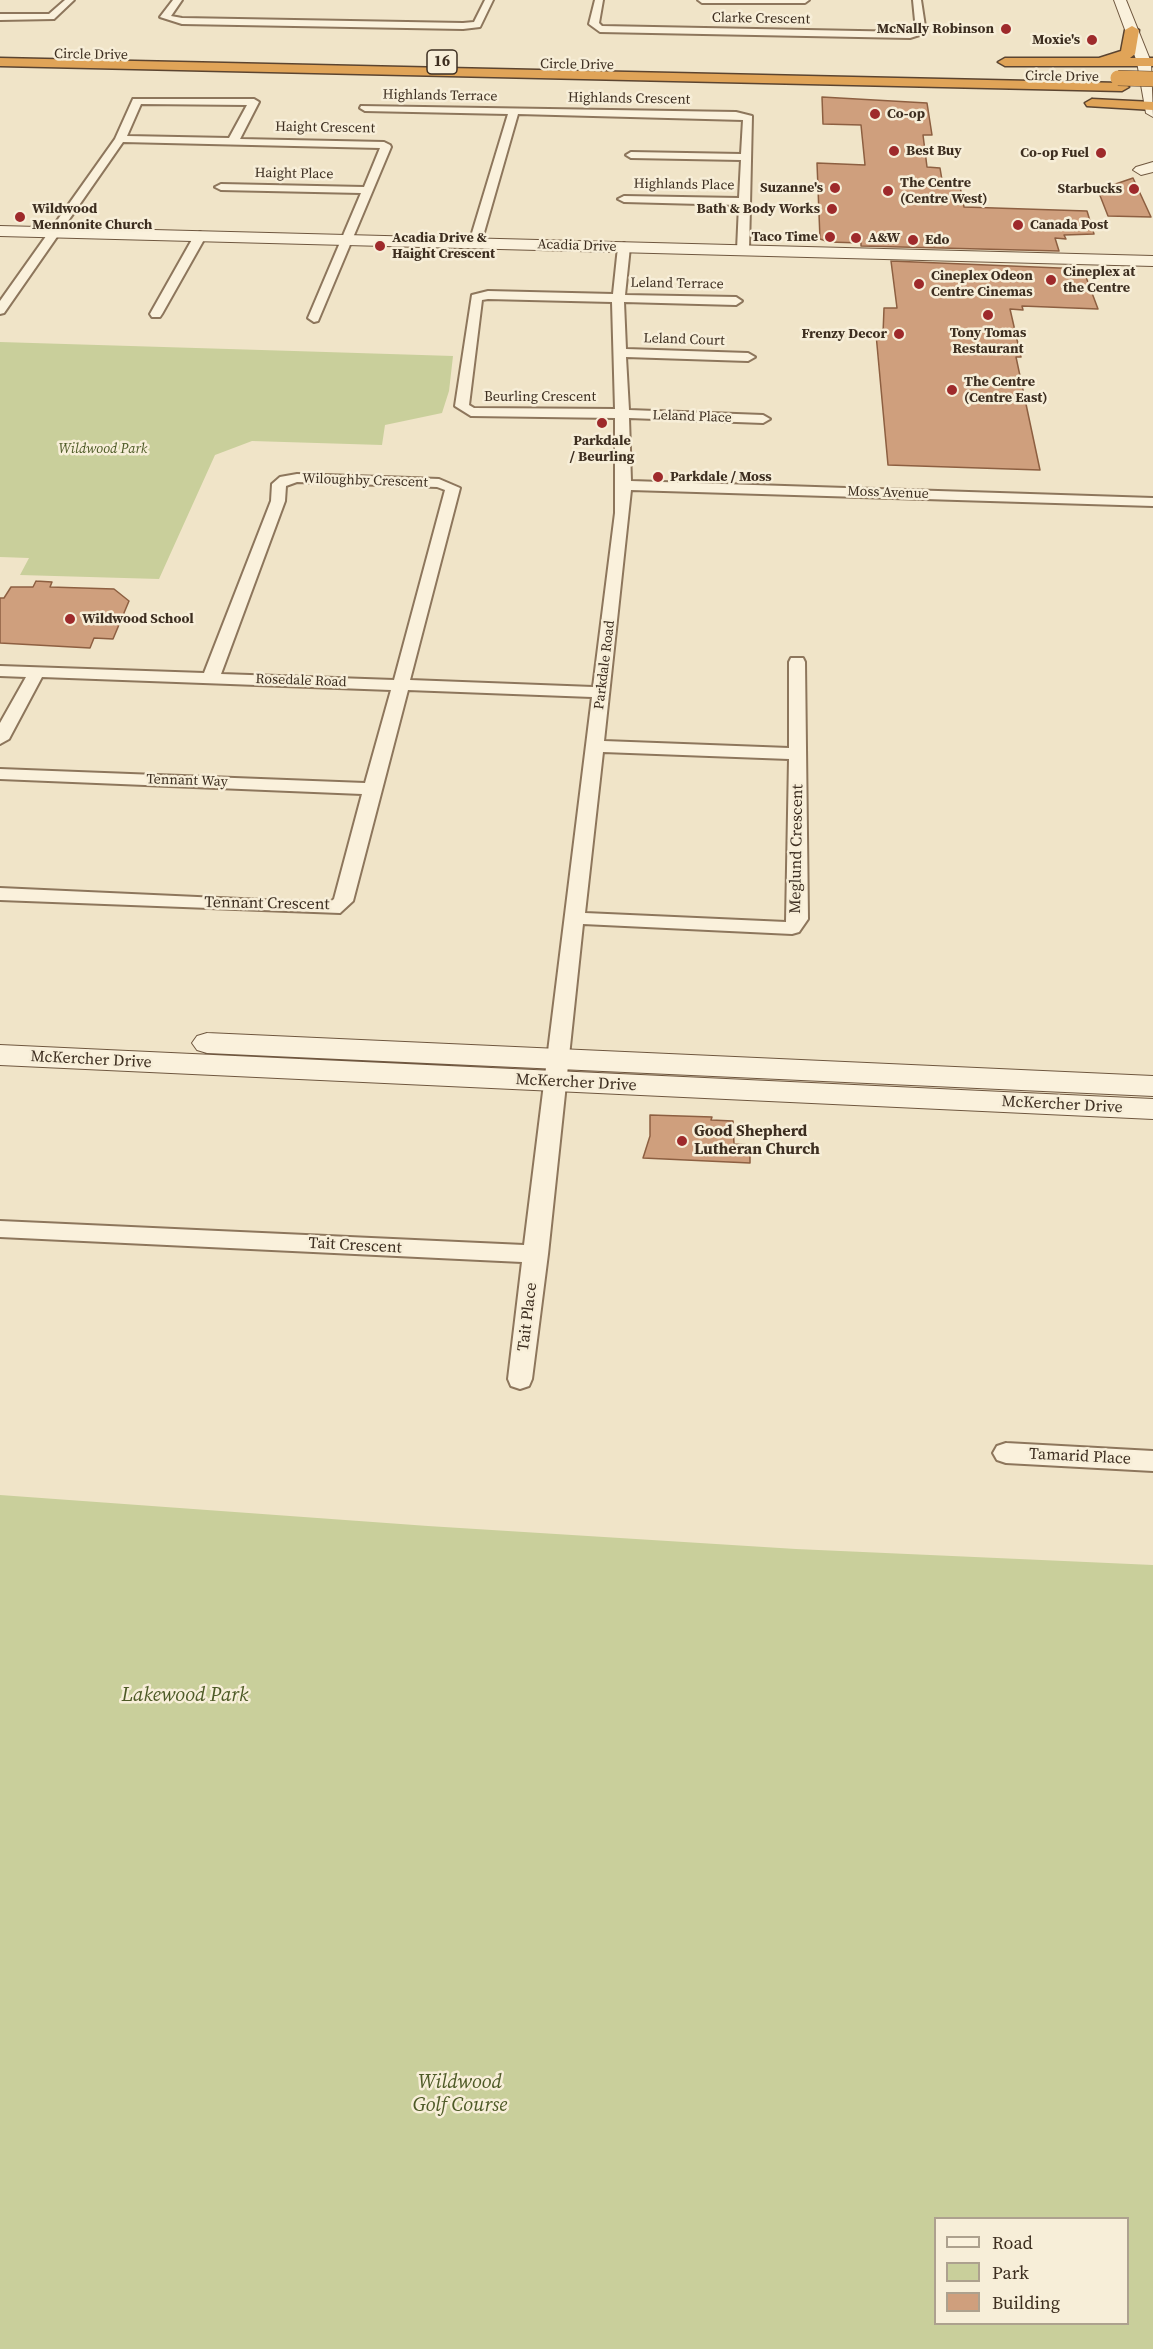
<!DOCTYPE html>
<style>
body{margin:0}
#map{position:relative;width:1153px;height:2349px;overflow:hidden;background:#f0e4c8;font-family:"Source Serif 4",serif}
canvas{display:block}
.legend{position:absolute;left:934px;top:2217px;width:195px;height:108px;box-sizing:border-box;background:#f7eed8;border:2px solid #ada18e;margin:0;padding:8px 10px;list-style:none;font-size:18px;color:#3d2e20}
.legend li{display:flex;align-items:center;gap:12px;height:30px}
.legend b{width:30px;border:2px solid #ada18e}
</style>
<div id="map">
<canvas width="1153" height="2349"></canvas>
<ul class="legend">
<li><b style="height:8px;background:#faf1dc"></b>Road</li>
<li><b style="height:16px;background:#c9cf9b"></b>Park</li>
<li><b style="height:16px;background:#cf9f7d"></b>Building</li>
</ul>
</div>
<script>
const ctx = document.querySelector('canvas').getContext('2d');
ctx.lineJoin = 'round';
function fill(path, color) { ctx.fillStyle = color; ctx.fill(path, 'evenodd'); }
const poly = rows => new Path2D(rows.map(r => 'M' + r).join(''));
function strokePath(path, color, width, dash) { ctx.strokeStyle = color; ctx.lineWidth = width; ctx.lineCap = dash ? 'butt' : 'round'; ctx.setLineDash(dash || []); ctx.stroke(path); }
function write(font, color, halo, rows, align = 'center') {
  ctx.font = font + ' "Source Serif 4",serif'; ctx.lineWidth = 5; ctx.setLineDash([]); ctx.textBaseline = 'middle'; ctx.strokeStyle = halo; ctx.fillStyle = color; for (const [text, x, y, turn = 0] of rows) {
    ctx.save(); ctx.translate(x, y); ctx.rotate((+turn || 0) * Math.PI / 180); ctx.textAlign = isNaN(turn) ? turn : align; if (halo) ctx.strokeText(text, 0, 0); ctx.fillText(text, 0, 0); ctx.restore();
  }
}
fill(poly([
 [0,342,294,351,453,356,449,391,442,413,385,425,382,445,252,441,215,455,159,579,20,575,29,558,0,557],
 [0,1495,428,1526,796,1549,1153,1565,1153,2349,0,2349],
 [936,2218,1128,2218,1128,2324,936,2324]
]), '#c9cf9b');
const building = poly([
 [822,97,927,103,932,135,923,135,927,167,940,168,942,180,959,181,964,207,1087,211,1094,234,1064,235,1066,239,1055,238,1059,251,861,246,861,243,829,242,820,239,817,163,865,165,861,125,823,124,822,97],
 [1133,178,1151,217,1108,216,1099,193,1104,188,1133,178],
 [891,261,1083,269,1098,309,1022,306,1023,310,1010,309,1021,357,1016,357,1040,470,888,465,876,334,883,334,884,308,897,308,891,261],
 [36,581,52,582,50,587,114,589,129,601,113,639,94,638,90,648,0,643,0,598,4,598,11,587,33,587,36,581],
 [650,1115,712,1117,711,1120,733,1121,734,1144,750,1145,750,1163,643,1158,650,1136,650,1115]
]);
fill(building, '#cf9f7d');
strokePath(building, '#8d5f41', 1.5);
const street = poly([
 [65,0,74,0,54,19,0,20,0,14,49,14,65,0],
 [173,0,182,0,171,16,182,18,463,23,474,22,485,0,493,0,480,27,463,29,182,24,160,17,173,0],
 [595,0,603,0,599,23,602,26,910,32,916,31,913,0,921,0,926,33,910,38,600,32,589,24,595,0],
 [698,0,809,0,805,3,702,3,698,0],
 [133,99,254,99,259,102,240,139,384,142,390,145,391,147,318,321,314,322,308,318,361,193,221,190,215,187,221,184,364,187,380,148,123,142,4,313,0,314,0,301,115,139,133,99],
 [141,104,247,105,229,138,127,136,141,104],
 [361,106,736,112,752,116,749,250,743,254,737,250,739,205,624,202,618,199,624,196,739,198,741,160,631,158,626,155,631,152,741,154,743,120,518,114,481,243,475,247,469,243,508,114,365,111,360,108,361,106],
 [200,232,206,236,162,314,160,317,152,317,150,314,194,236,200,232],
 [624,243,630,247,625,295,736,297,742,301,736,305,624,302,626,349,748,353,755,357,748,361,626,357,629,410,763,415,770,419,763,423,629,418,631,481,1153,498,1153,506,631,490,604,741,789,748,789,662,791,658,803,658,805,662,808,919,799,932,792,934,583,924,548,1254,532,1379,529,1386,520,1389,511,1386,508,1379,522,1262,0,1237,0,1221,524,1245,592,697,408,690,353,901,340,913,0,900,0,888,329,903,334,899,362,794,0,779,0,769,365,783,391,690,42,677,9,739,0,744,0,723,26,677,0,676,0,666,204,673,271,501,272,484,280,477,297,474,439,479,460,488,410,680,593,687,615,513,615,418,471,416,455,406,472,295,488,291,613,294,618,247,624,243],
 [488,299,612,302,615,409,474,408,469,405,482,300,488,299],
 [297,482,437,487,445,490,394,680,221,674,285,501,286,486,297,482],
 [603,752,789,759,786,922,585,913,603,752],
 [1006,1443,1153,1451,1153,1471,1006,1463,997,1460,993,1453,997,1446,1006,1443]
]);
const secondary = poly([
 [1114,0,1126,0,1151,62,1153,117,1146,113,1137,62,1114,0],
 [1153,162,1153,172,1141,175,1133,170,1136,167,1153,162],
 [0,226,1153,256,1153,266,0,236,0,226],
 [207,1033,1153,1076,1153,1096,207,1053,197,1050,192,1043,197,1036,207,1033],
 [0,1045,1153,1099,1153,1119,0,1065,0,1045]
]);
const highway = poly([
 [1132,26,1139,30,1135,54,1130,58,1153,58,1153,66,1005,66,998,62,1005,58,1099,58,1121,51,1125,30,1132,26],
 [0,58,1122,83,1129,87,1122,91,0,66,0,58],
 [1092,99,1153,102,1153,110,1087,106,1085,103,1092,99]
]);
strokePath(street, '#8d765c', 4);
strokePath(secondary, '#6f573f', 2);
strokePath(highway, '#5b4430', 3);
fill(street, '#faf1dc');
fill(secondary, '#faf1dc');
fill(highway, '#e0a458');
const highwayBridge = poly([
 [1118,78,1153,79]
]);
strokePath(highwayBridge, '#5b4430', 16, []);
strokePath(highwayBridge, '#e0a458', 15);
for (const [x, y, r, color] of [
 [1006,29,6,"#9e2a2b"],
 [1092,40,6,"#9e2a2b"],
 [875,114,6,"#9e2a2b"],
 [894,151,6,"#9e2a2b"],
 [1101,153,6,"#9e2a2b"],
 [835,188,6,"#9e2a2b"],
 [1134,189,6,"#9e2a2b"],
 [888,191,6,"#9e2a2b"],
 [832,209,6,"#9e2a2b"],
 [20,217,6,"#9e2a2b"],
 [1018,225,6,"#9e2a2b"],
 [830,237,6,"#9e2a2b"],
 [856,238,6,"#9e2a2b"],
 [913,240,6,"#9e2a2b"],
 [380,246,6,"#9e2a2b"],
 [1051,280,6,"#9e2a2b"],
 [919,284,6,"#9e2a2b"],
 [988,315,6,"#9e2a2b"],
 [899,334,6,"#9e2a2b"],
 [952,390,6,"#9e2a2b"],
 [602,423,6,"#9e2a2b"],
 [658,477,6,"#9e2a2b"],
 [70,619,6,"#9e2a2b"],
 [682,1141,6,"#9e2a2b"]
]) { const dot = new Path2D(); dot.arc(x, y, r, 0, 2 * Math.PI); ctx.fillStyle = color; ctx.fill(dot); strokePath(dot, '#f7eed8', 2); }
write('14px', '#3d2e20', '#f7eed8', [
 ["Clarke Crescent",761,19,1],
 ["Circle Drive",91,55,1],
 ["Circle Drive",577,65,1],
 ["Circle Drive",1062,77,1],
 ["Highlands Terrace",440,96,1],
 ["Highlands Crescent",629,99,1],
 ["Haight Crescent",325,128,1],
 ["Haight Place",294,174,1],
 ["Highlands Place",684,185,1],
 ["Acadia Drive",577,246,2],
 ["Leland Terrace",677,284,1],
 ["Leland Court",684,340,2],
 ["Beurling Crescent",540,397],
 ["Leland Place",692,417,2],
 ["Wiloughby Crescent",365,481,2],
 ["Moss Avenue",888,493,2],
 ["Parkdale Road",605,665,-83],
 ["Rosedale Road",301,681,2],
 ["Tennant Way",187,781,2]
]);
write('bold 14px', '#3d2e20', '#f7eed8', [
 ["McNally Robinson",994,29,"right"],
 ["Moxie's",1080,40,"right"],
 ["Co-op",887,114],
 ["Best Buy",906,151],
 ["Co-op Fuel",1089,153,"right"],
 ["The Centre",900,183],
 ["(Centre West)",900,199],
 ["Suzanne's",823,188,"right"],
 ["Starbucks",1122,189,"right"],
 ["Wildwood",32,209],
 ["Mennonite Church",32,225],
 ["Bath & Body Works",820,209,"right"],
 ["Canada Post",1030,225],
 ["Taco Time",818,237,"right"],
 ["Acadia Drive &",392,238],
 ["Haight Crescent",392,254],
 ["A&W",868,238],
 ["Edo",925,240],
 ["Cineplex at",1063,272],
 ["the Centre",1063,288],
 ["Cineplex Odeon",931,276],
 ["Centre Cinemas",931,292],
 ["Tony Tomas",988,333,"center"],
 ["Restaurant",988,349,"center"],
 ["Frenzy Decor",887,334,"right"],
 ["The Centre",964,382],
 ["(Centre East)",964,398],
 ["Parkdale",602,441,"center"],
 ["/ Beurling",602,457,"center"],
 ["Parkdale / Moss",670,477],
 ["Wildwood School",82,619]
], 'left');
write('italic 14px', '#4d5a26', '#f7eed8', [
 ["Wildwood Park",103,449]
]);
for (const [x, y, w] of [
 [442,62,30]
]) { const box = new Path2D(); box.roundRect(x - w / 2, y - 12, w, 24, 4.5); ctx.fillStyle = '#f7eed8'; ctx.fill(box); strokePath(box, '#3d2e20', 1.5); }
write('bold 15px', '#3d2e20', null, [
 ["16",442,62]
]);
write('16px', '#3d2e20', '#f7eed8', [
 ["Meglund Crescent",797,849,-89],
 ["Tennant Crescent",267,904,1],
 ["McKercher Drive",91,1060,3],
 ["McKercher Drive",576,1083,3],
 ["McKercher Drive",1062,1105,3],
 ["Tait Crescent",355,1246,3],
 ["Tait Place",528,1317,-83],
 ["Tamarid Place",1080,1457,3]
]);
write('bold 16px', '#3d2e20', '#f7eed8', [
 ["Good Shepherd",694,1132],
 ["Lutheran Church",694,1150]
], 'left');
write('italic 20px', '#4d5a26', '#f7eed8', [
 ["Lakewood Park",185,1696],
 ["Wildwood",460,2083],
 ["Golf Course",460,2106]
]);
</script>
